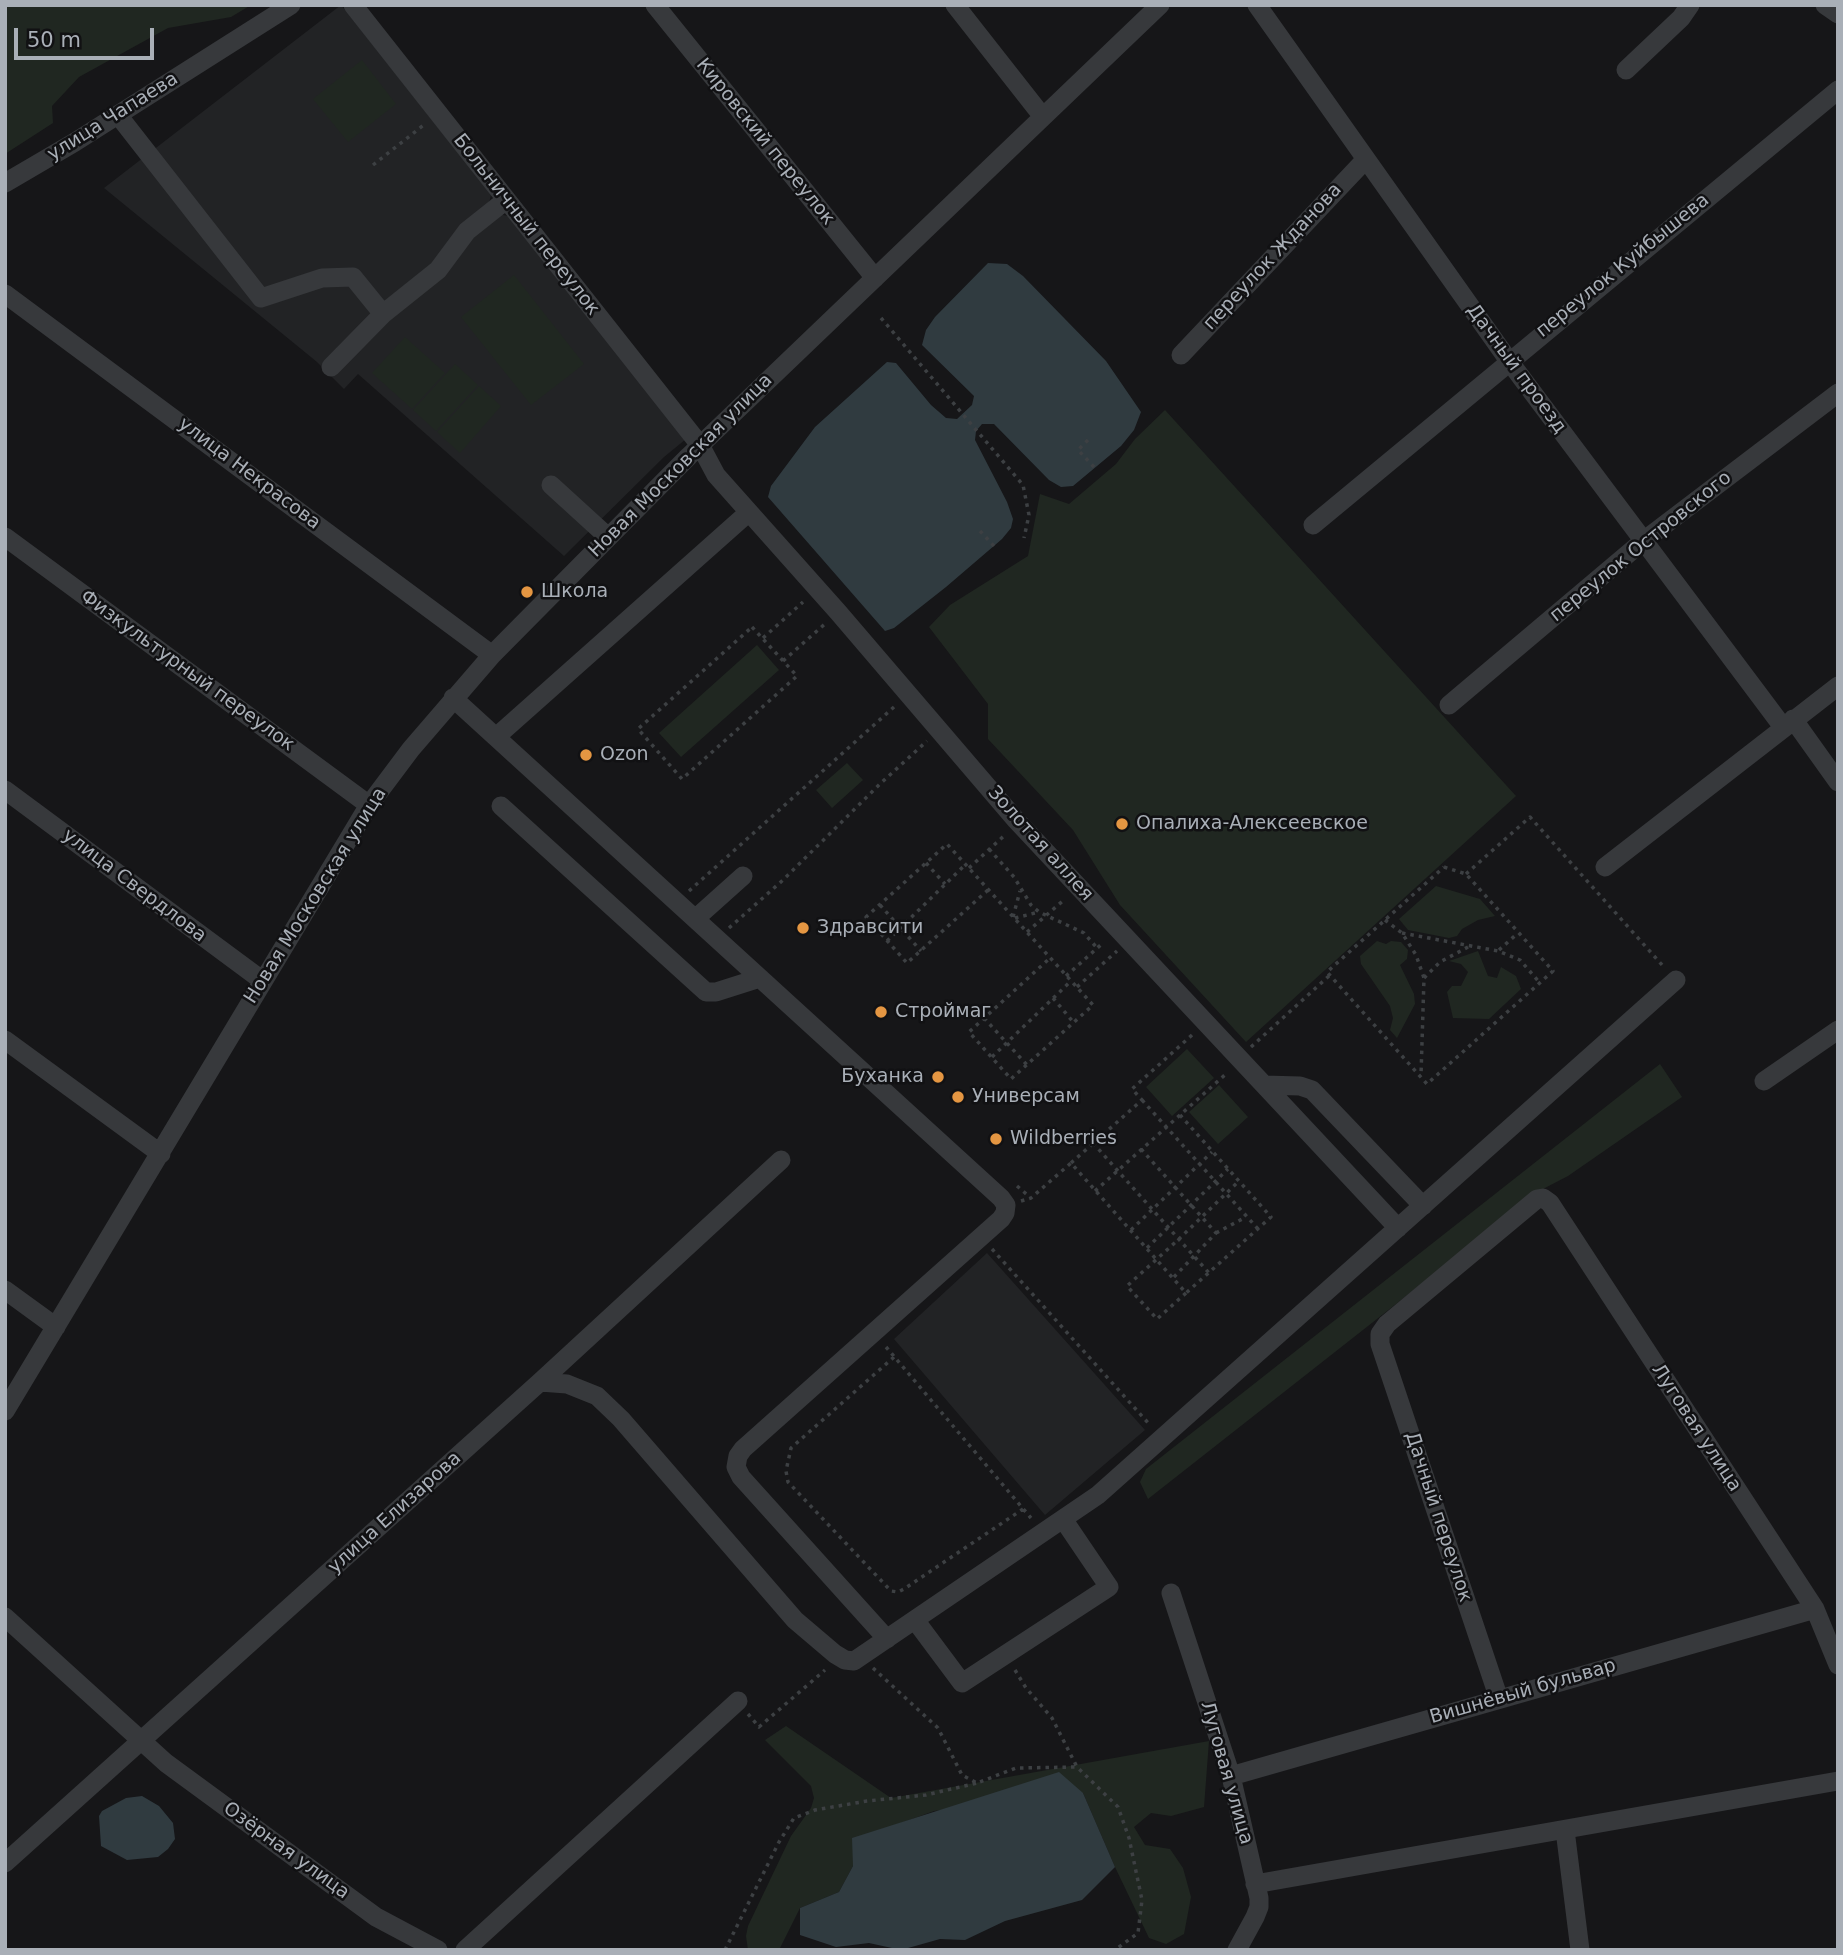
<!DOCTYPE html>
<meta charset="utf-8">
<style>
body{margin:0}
#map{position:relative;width:1843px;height:1955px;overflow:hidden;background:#161618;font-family:"DejaVu Sans",sans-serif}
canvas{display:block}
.frame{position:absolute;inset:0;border:7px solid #a9afb7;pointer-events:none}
.scale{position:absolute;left:14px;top:28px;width:140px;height:32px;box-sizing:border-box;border:4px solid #a9afb7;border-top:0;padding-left:9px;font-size:21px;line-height:24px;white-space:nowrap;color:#a9afb7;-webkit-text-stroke:5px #111113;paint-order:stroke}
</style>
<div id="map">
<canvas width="1843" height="1955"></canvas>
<div class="frame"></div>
<div class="scale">50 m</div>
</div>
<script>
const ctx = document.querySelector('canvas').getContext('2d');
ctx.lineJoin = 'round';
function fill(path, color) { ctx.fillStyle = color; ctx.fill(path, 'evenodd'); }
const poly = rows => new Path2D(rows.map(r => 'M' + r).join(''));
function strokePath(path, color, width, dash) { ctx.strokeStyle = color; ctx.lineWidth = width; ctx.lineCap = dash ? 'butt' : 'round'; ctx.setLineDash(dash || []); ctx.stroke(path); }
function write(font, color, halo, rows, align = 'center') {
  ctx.font = font + ' "DejaVu Sans",sans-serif'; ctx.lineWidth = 5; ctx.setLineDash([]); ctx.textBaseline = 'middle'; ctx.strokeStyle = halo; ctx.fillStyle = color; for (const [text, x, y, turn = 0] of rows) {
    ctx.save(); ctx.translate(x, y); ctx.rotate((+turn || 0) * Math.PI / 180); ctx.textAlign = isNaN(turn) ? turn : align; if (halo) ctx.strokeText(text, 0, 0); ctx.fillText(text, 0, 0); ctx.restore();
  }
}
fill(poly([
 [341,5,491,194,489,204,498,214,508,216,686,439,664,457,564,556,358,374,344,389,317,362,104,188],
 [987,1253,1145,1430,1045,1515,894,1339]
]), '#222325');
fill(poly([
 [5,5,251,5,231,17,168,28,79,77,52,106,53,123,5,154],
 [362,60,396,104,348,142,313,99],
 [514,275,584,364,531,405,461,317],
 [405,337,445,373,412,409,372,373],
 [455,364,478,385,436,431,413,410],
 [479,386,501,406,460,453,437,432],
 [1165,410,1516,796,1246,1042,1120,905,1073,830,988,739,988,704,929,627,950,605,1028,556,1040,494,1069,504,1116,464,1135,439],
 [757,645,779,670,681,757,659,733],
 [847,763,863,780,832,808,816,790],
 [1436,886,1480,899,1495,916,1478,920,1462,929,1457,936,1449,938,1408,930,1399,919],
 [1377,941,1386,944,1391,941,1401,942,1408,950,1407,959,1400,965,1414,994,1415,1004,1397,1038,1390,1030,1393,1018,1390,1006,1361,964,1360,956],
 [1478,951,1488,976,1497,978,1501,967,1516,976,1521,989,1489,1019,1453,1018,1447,992,1452,986,1461,986,1468,972,1461,964,1449,961],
 [1187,1049,1214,1078,1172,1116,1146,1087],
 [1660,1064,1682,1097,1568,1176,1541,1190,1148,1499,1140,1482,1146,1469],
 [1219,1085,1248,1117,1218,1144,1189,1112],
 [786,1726,891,1798,1209,1741,1204,1807,1171,1816,1151,1813,1134,1827,1145,1845,1170,1849,1183,1868,1191,1897,1184,1934,1166,1944,1149,1938,1115,1867,1083,1793,934,1811,890,1827,853,1866,839,1892,800,1908,779,1950,748,1950,746,1936,748,1926,791,1836,811,1808,814,1798,811,1786,765,1740]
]), '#202721');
fill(poly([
 [988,263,1007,264,1023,276,1106,361,1141,412,1134,430,1121,446,1073,486,1061,487,1049,480,994,424,982,424,976,431,975,440,1007,502,1013,519,1011,528,1002,539,946,587,894,628,885,631,768,497,771,486,815,427,887,362,896,363,931,405,946,418,957,419,972,405,974,396,922,345,926,330,935,317],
 [1059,1772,1083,1793,1115,1867,1082,1900,1005,1921,965,1940,940,1939,901,1950,869,1943,836,1947,800,1935,800,1908,839,1892,853,1866,852,1838],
 [142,1796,159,1806,173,1823,175,1839,168,1849,158,1857,127,1860,101,1846,99,1816,102,1811,126,1798]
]), '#303b40');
strokePath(poly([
 [373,165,425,124],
 [881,318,1023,485,1029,515,1024,538],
 [1088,440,1078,450,1095,468],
 [980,531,994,546],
 [752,627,797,676,682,779,638,729,752,627],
 [763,638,803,602],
 [783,661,826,623],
 [989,849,1014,877,1031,905,1039,912,1084,933,1097,948],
 [926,863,945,884],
 [1444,867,1466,874,1553,971,1427,1084,1327,972,1444,867],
 [969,868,1006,834],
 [1466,874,1530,817,1663,966],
 [988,890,907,963,866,917,947,844,1093,1005,1011,1079,969,1032,1050,958],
 [689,891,894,707],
 [880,905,921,951],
 [1013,917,1020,891],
 [1015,918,1039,912],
 [1385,920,1402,933,1416,955,1424,978,1421,1075],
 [729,928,783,880,881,783,927,741],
 [1027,932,1065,899],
 [1402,933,1498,951,1520,960,1540,983],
 [887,941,966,864],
 [1499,950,1518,933],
 [1066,976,1104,942],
 [1424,978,1440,962,1468,947],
 [1077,987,1117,951],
 [1053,998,1074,1023],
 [984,1018,1027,1065],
 [1251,1047,1330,975],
 [992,1057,1071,981],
 [1142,1100,1258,1229],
 [1093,1143,1209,1273],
 [1141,1149,1216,1233,1173,1278],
 [1071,1163,1142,1100,1132,1089,1192,1035],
 [1017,1186,1031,1198],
 [1095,1191,1227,1073],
 [1021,1201,1031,1198,1071,1163,1186,1293,1271,1217,1180,1115],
 [1131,1230,1212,1152],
 [1216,1233,1246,1217],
 [1147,1248,1228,1169],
 [992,1249,1150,1425],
 [1186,1293,1157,1319,1127,1286,1179,1239,1239,1181],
 [886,1347,1031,1518],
 [894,1357,791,1448,786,1471,788,1482,891,1591,898,1592,904,1589,1023,1509],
 [873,1668,938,1728,962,1775,977,1783,1016,1768,1077,1767],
 [1015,1670,1026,1688,1052,1718,1077,1767,1118,1807,1129,1838,1142,1900,1138,1933,1115,1950],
 [748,1714,759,1727,825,1670],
 [725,1950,779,1842,794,1818,815,1810,867,1801,926,1795,977,1783]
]), '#3d4043', 3.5, [3.5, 5]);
strokePath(poly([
 [353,5,700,445,716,475,838,612,1016,820,1398,1228],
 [655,5,875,278],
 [955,5,1043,117],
 [1257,5,1509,361,1783,727],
 [1825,5,1838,14],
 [1626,70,1681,18,1690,5],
 [118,115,261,298,322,278,353,277,383,314,438,270,467,231,506,200],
 [5,183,75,142,291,5],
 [5,294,492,655],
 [1181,355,1366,159],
 [331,367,383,314],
 [551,485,608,537],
 [1313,525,1838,90],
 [5,537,369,805],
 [453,698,1001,1198,1006,1205,1005,1213,1001,1219,743,1449,738,1456,736,1467,741,1477,887,1639],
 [1449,705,1642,542,1838,393],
 [1793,719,1838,782],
 [496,737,749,512],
 [5,790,263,981],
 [501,806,706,992,716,992,760,978],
 [1605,867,1838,686],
 [695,919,743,876],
 [5,1040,161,1154],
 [1764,1081,1838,1030],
 [1264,1085,1300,1086,1312,1090,1423,1206],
 [5,1290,56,1327],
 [540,1382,567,1384,597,1396,621,1419,795,1620,835,1654,845,1660,854,1661,1098,1495,1676,980],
 [5,1411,369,805,411,749,492,655,689,456,1160,5],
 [1171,1593,1231,1776,1259,1898,1259,1907,1255,1917,1237,1950],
 [5,1617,166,1763,376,1917,438,1950],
 [915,1620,962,1683,1109,1587,1063,1519],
 [1499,1699,1380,1344,1380,1334,1387,1324,1537,1199,1543,1198,1550,1203,1815,1609,1838,1665],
 [1231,1776,1815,1609],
 [1565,1830,1580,1950],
 [5,1863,540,1382,781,1160],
 [1255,1884,1838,1781],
 [465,1950,738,1701]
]), '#37393c', 19);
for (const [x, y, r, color] of [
 [527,592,7,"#e49642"],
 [586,755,7,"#e49642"],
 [1122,824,7,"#e49642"],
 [803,928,7,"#e49642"],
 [881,1012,7,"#e49642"],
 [938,1077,7,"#e49642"],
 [958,1097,7,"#e49642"],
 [996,1139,7,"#e49642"]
]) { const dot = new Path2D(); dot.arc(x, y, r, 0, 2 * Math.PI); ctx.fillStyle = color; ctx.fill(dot); strokePath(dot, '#111113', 2.5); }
write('19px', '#a9afb7', '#111113', [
 ["улица Чапаева",113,117,-32],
 ["Кировский переулок",765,142,51],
 ["Больничный переулок",526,225,52],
 ["переулок Жданова",1273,257,-47],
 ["переулок Куйбышева",1623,266,-39],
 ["Дачный проезд",1516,369,54],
 ["Новая Московская улица",681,466,-45],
 ["улица Некрасова",249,474,37],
 ["переулок Островского",1641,547,-39],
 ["Физкультурный переулок",187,671,36],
 ["Золотая аллея",1040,844,48],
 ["улица Свердлова",134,886,37],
 ["Новая Московская улица",316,896,-58],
 ["Луговая улица",1696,1428,57],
 ["улица Елизарова",395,1513,-42],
 ["Дачный переулок",1438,1517,72],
 ["Вишнёвый бульвар",1523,1692,-16],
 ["Луговая улица",1226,1773,74],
 ["Озёрная улица",286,1851,36]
]);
write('19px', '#a9afb7', '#111113', [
 ["Школа",541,592],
 ["Ozon",600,755],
 ["Опалиха-Алексеевское",1136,824],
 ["Здравсити",817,928],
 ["Строймаг",895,1012],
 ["Буханка",924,1077,"right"],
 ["Универсам",972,1097],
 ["Wildberries",1010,1139]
], 'left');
</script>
